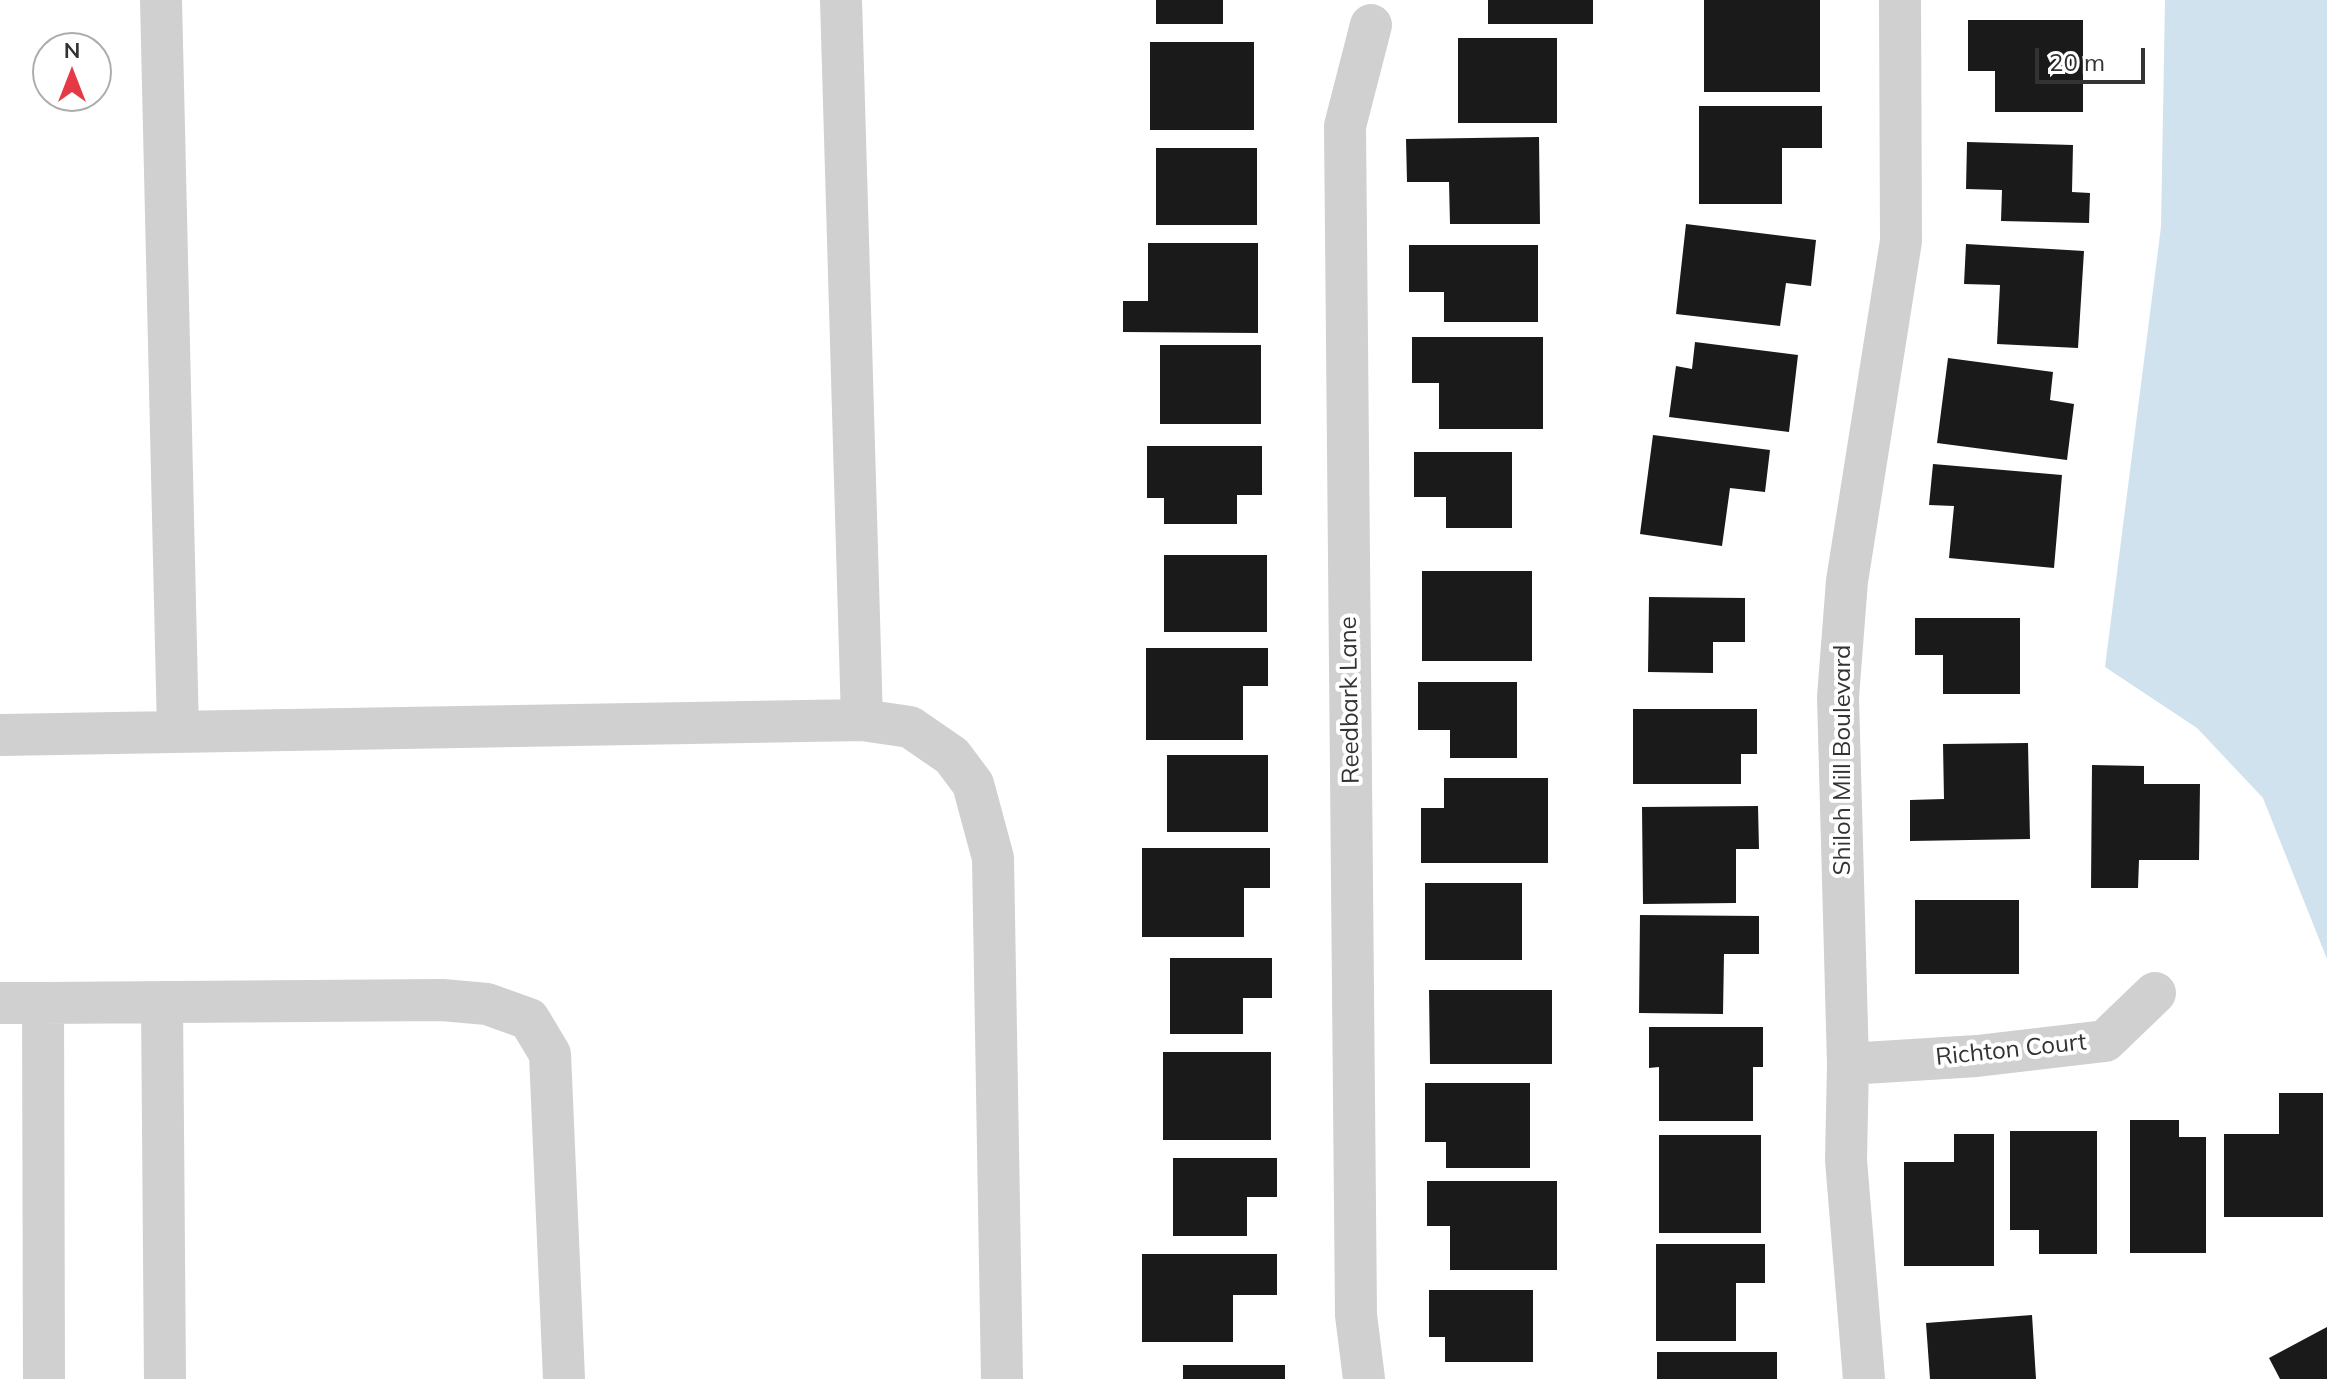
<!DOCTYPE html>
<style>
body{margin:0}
#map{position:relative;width:2327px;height:1379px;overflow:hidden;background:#fff;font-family:Mulish,sans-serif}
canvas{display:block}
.north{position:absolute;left:32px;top:32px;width:80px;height:80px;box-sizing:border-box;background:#fff;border:2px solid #adadad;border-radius:50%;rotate:0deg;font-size:22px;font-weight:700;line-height:32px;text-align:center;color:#333}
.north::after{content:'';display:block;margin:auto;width:28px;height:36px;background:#e63946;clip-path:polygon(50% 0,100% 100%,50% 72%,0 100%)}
.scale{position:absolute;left:2035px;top:48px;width:110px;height:36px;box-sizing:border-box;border:4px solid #333;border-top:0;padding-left:10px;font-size:24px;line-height:28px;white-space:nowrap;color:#333;-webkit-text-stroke:6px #fff;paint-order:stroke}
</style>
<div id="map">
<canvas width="2327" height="1379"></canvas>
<div class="north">N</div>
<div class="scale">20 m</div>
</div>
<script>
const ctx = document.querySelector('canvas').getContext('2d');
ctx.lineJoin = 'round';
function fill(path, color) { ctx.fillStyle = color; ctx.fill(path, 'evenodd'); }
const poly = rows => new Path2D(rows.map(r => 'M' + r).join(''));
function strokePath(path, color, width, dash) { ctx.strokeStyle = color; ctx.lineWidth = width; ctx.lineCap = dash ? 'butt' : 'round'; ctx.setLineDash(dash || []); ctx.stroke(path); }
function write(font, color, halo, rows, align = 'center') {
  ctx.font = font + ' Mulish,sans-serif'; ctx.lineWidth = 8; ctx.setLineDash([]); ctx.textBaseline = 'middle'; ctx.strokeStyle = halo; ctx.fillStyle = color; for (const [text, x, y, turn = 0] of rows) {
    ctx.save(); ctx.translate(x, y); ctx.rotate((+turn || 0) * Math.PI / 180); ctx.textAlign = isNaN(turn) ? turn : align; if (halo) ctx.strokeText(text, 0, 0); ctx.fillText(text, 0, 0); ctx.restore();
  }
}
fill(poly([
 [2165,0,2327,0,2327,959,2263,798,2197,728,2105,667,2161,227]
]), '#cfe2ee');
fill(poly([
 [1156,0,1223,0,1223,24,1156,24],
 [1488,0,1593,0,1593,24,1488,24],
 [1704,0,1820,0,1820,92,1704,92],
 [1968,20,2083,20,2083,112,1995,112,1995,71,1968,71],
 [1458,38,1557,38,1557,123,1458,123],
 [1150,42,1254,42,1254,130,1150,130],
 [1699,106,1822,106,1822,148,1782,148,1782,204,1699,204],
 [1539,137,1540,224,1450,224,1449,182,1407,182,1406,139],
 [1967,142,2073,145,2072,192,2090,193,2089,223,2001,221,2002,190,1966,189],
 [1156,148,1257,148,1257,225,1156,225],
 [1686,224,1816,240,1811,286,1786,283,1780,326,1676,314],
 [1148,243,1258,243,1258,333,1123,332,1123,301,1148,301],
 [1966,244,2084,251,2078,348,1997,344,2000,285,1964,284],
 [1409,245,1538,245,1538,322,1444,322,1444,292,1409,292],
 [1412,337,1543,337,1543,429,1439,429,1439,383,1412,383],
 [1695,342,1798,355,1789,432,1669,417,1676,366,1692,369],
 [1160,345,1261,345,1261,424,1160,424],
 [1948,358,2053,372,2050,400,2074,404,2067,460,1937,443],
 [1653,435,1770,450,1765,492,1730,488,1722,546,1640,534],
 [1147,446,1262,446,1262,495,1237,495,1237,524,1164,524,1164,498,1147,498],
 [1414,452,1512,452,1512,528,1446,528,1446,497,1414,497],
 [1933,464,2062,475,2054,568,1949,558,1954,506,1929,505],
 [1164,555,1267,555,1267,632,1164,632],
 [1422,571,1532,571,1532,661,1422,661],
 [1649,597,1745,598,1745,642,1713,642,1713,673,1648,672],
 [1915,618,2020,618,2020,694,1943,694,1943,655,1915,655],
 [1146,648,1268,648,1268,686,1243,686,1243,740,1146,740],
 [1418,682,1517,682,1517,758,1450,758,1450,730,1418,730],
 [1633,709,1757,709,1757,754,1741,754,1741,784,1633,784],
 [2028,743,2030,839,1910,841,1910,800,1944,799,1943,744],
 [1167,755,1268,755,1268,832,1167,832],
 [2092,765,2144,766,2144,784,2200,784,2199,860,2139,860,2138,888,2091,888],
 [1444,778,1548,778,1548,863,1421,863,1421,808,1444,808],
 [1758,806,1759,849,1736,849,1736,903,1643,904,1642,807],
 [1142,848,1270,848,1270,888,1244,888,1244,937,1142,937],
 [1425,883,1522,883,1522,960,1425,960],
 [1915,900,2019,900,2019,974,1915,974],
 [1640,915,1759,916,1759,954,1724,954,1723,1014,1639,1013],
 [1170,958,1272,958,1272,998,1243,998,1243,1034,1170,1034],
 [1429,990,1552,990,1552,1064,1430,1064],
 [1649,1027,1763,1027,1763,1067,1753,1067,1753,1121,1659,1121,1659,1067,1649,1068],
 [1163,1052,1271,1052,1271,1140,1163,1140],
 [1425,1083,1530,1083,1530,1168,1446,1168,1446,1142,1425,1142],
 [2279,1093,2323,1093,2323,1217,2224,1217,2224,1134,2279,1134],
 [2130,1120,2179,1120,2179,1137,2206,1137,2206,1253,2130,1253],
 [2010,1131,2097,1131,2097,1254,2039,1254,2039,1230,2010,1230],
 [1954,1134,1994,1134,1994,1266,1904,1266,1904,1162,1954,1162],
 [1659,1135,1761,1135,1761,1233,1659,1233],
 [1173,1158,1277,1158,1277,1197,1247,1197,1247,1236,1173,1236],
 [1427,1181,1557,1181,1557,1270,1450,1270,1450,1226,1427,1226],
 [1656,1244,1765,1244,1765,1283,1736,1283,1736,1341,1656,1341],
 [1142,1254,1277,1254,1277,1295,1233,1295,1233,1342,1142,1342],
 [1429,1290,1533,1290,1533,1362,1445,1362,1445,1337,1429,1337],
 [2032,1315,2036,1379,1930,1379,1926,1323],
 [2327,1327,2327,1379,2280,1379,2269,1358],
 [1657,1352,1777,1352,1777,1379,1657,1379],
 [1183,1365,1285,1365,1285,1379,1183,1379]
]), '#1a1a1a');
strokePath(poly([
 [161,0,178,732],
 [841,0,862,720],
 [1,735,862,720,910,727,952,756,973,784,993,858,1002,1379],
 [162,1002,165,1379],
 [0,1003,43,1003,44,1379],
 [43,1003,442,1000,487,1004,529,1019,550,1054,564,1379],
 [1848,1064,1977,1056,2105,1041,2155,993],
 [1364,1379,1356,1315,1345,126,1371,25],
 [1864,1379,1846,1160,1848,1064,1838,697,1847,581,1901,241,1900,0]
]), '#d0d0d0', 42);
write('24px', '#333', '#fff', [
 ["Reedbark Lane",1350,700,-91],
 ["Shiloh Mill Boulevard",1843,760,-90],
 ["Richton Court",2011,1050,-6]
]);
</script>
